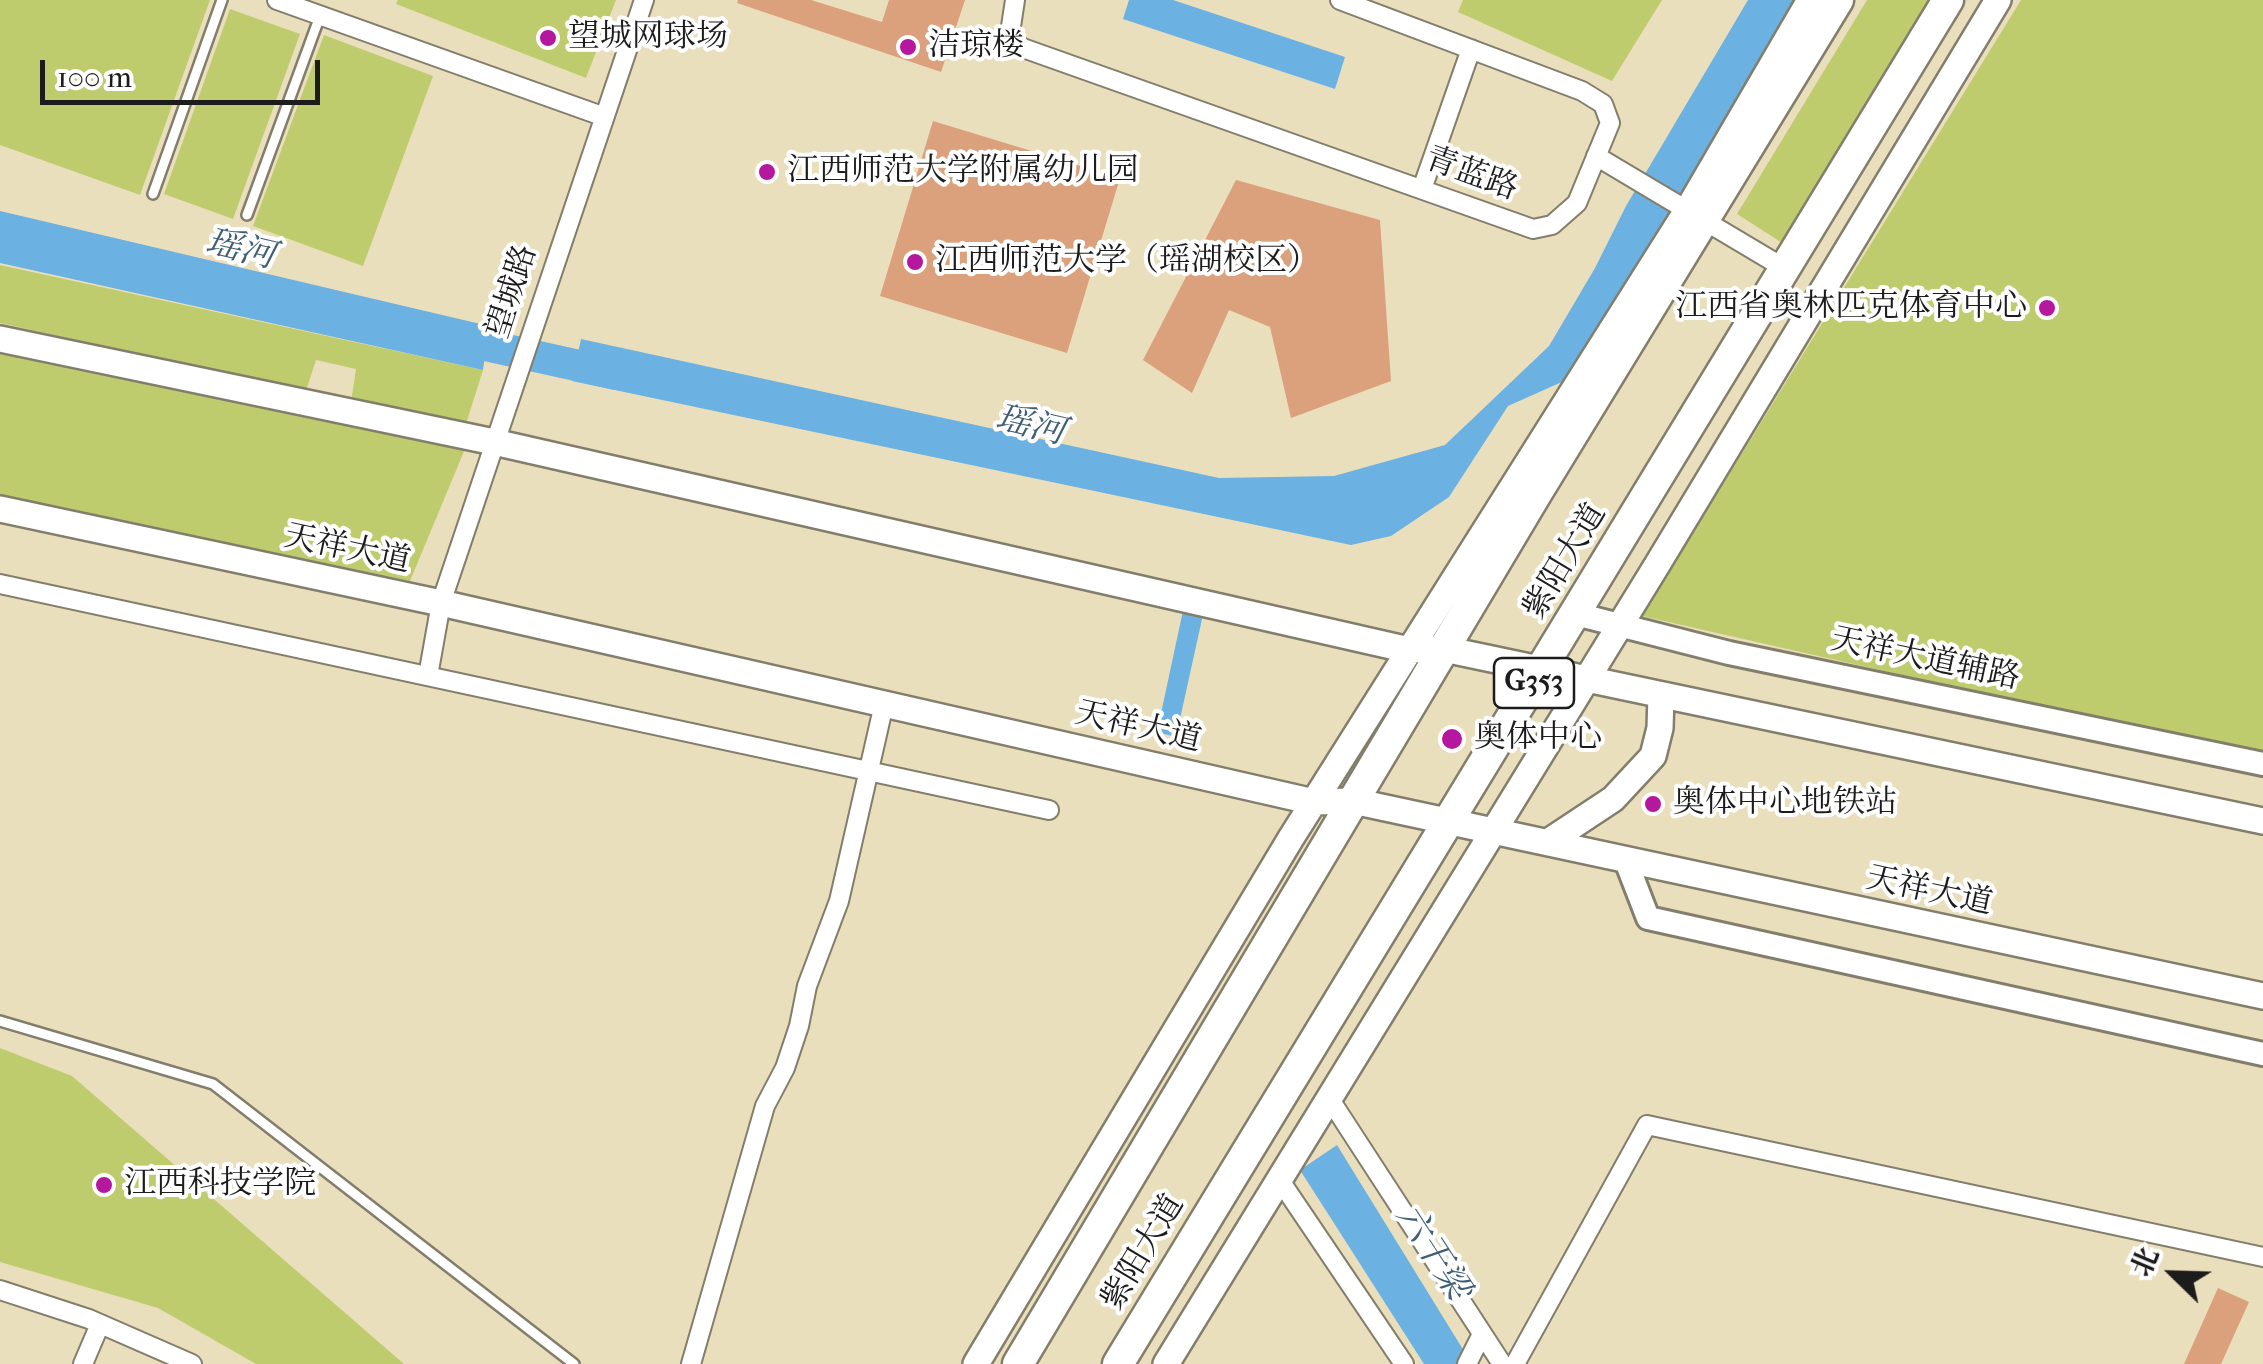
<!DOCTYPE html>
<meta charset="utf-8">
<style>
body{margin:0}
#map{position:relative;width:2263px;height:1364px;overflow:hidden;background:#eadfbc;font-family:"IM FELL French Canon","Noto Serif SC",serif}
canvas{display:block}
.north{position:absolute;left:2123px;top:1224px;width:100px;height:100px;-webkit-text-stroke:8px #fff;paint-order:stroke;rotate:293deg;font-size:28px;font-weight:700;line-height:40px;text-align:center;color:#1c1c1c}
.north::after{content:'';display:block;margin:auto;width:35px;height:45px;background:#1c1c1c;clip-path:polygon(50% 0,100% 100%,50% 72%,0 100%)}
.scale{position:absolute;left:40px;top:60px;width:280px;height:45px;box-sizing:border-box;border:5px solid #1c1c1c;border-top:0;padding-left:12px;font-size:30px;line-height:35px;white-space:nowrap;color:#1c1c1c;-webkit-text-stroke:8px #fff;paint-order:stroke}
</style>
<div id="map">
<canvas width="2263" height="1364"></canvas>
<div class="north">北</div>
<div class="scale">100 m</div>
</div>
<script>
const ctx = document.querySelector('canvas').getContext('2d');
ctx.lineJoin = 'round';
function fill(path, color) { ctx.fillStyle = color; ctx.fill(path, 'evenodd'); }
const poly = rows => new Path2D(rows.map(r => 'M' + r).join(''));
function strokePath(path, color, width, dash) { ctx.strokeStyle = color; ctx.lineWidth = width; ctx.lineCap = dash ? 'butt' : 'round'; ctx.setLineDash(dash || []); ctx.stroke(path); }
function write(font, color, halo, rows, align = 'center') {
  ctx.font = font + ' "IM FELL French Canon","Noto Serif SC",serif'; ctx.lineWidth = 8; ctx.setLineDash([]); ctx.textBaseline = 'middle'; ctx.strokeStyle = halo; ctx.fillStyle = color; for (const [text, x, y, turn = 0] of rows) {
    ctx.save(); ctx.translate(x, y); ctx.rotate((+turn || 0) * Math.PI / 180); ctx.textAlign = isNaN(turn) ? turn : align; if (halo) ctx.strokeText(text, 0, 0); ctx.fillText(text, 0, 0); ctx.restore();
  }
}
fill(poly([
 [0,0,210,0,140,195,0,145],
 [398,0,616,0,586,78,396,4],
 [1463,0,1662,0,1612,81,1458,12],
 [1867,0,1934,0,1787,246,1737,214],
 [2021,0,2263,0,2263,757,1642,616],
 [230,9,300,34,233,219,164,194],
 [324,35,433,76,363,266,253,226],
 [0,265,483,370,466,424,351,402,356,369,316,360,306,391,0,323],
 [0,348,465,449,410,581,0,495],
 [0,1048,72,1076,404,1364,256,1364,158,1308,0,1262]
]), '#bfcc6e');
fill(poly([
 [1129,0,1173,0,1345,57,1335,89,1123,19],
 [1748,0,1803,0,1573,377,1508,406,1449,497,1391,536,1351,545,572,381,581,339,1219,478,1334,476,1445,445,1549,346,1595,268,1626,206],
 [0,211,489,326,483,370,0,263],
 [1184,606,1204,610,1176,737,1157,732],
 [1337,1145,1472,1364,1424,1364,1300,1170]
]), '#6bb1e2');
strokePath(poly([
 [444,336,616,374]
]), '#6bb1e2', 32);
fill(poly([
 [738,0,811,0,882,22,889,0,965,0,941,72,737,3],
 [933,121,1120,178,1067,353,880,296],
 [1236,180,1380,220,1391,381,1291,418,1270,327,1229,310,1192,393,1143,360],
 [2218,1288,2249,1302,2221,1364,2184,1364]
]), '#dba17d');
const lane = poly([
 [153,194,222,0],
 [247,215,320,16],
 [0,1021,213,1084,574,1364]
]);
const street = poly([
 [277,0,602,116],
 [1015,0,1010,33,1020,47,1533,229,1552,225,1577,203,1610,123,1603,104,1582,91,1340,0],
 [1596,156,1784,268],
 [1422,189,1471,49],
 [0,584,1049,810],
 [428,676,441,603,644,0],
 [1329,1098,1502,1364],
 [1279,1179,1404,1364],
 [0,1290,89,1319,192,1364],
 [83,1364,100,1324],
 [691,1364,765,1106,785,1068,799,1026,807,986,839,901,884,704],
 [1467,1364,1482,1334],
 [1515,1364,1647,1125,2263,1257]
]);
const secondary = poly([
 [1576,614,1729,653,2263,764],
 [1626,861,1648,918,2263,1054]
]);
const primary = poly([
 [0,339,494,442,1409,650,1444,649,2263,821],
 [0,509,441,603,1314,802,1353,801,2263,996],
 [1548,842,1613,799,1653,756,1660,728,1661,696],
 [976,1364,1291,838,1688,209,1810,0],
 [1166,1364,1657,565,1998,0]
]);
const highway = poly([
 [1018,1364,1536,494,1838,0],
 [1118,1364,1948,0]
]);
strokePath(lane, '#837e6c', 14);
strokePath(street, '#837e6c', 22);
strokePath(secondary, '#837e6c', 28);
strokePath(primary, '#837e6c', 30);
strokePath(highway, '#837e6c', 35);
strokePath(lane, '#fff', 9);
strokePath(street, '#fff', 18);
strokePath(secondary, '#fff', 22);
strokePath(primary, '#fff', 25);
strokePath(highway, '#fff', 30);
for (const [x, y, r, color] of [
 [548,38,10,"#b5179e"],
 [908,47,10,"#b5179e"],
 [767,172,10,"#b5179e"],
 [915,262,10,"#b5179e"],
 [2047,308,10,"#b5179e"],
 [1452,739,12,"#b5179e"],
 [1653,804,10,"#b5179e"],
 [104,1185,10,"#b5179e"]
]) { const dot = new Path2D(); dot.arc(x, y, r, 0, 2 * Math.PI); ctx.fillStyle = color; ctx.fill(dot); strokePath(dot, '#fff', 4); }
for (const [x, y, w] of [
 [1534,683,80]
]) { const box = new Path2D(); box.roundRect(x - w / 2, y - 25, w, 50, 8); ctx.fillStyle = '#fff'; ctx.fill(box); strokePath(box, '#1c1c1c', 2.5); }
write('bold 30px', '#1c1c1c', null, [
 ["G353",1534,683]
]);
write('32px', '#1c1c1c', '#fff', [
 ["望城网球场",568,38],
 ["洁琼楼",928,47],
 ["江西师范大学附属幼儿园",787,172],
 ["江西师范大学（瑶湖校区）",935,262],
 ["江西省奥林匹克体育中心",2027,308,"right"],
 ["奥体中心",1474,739],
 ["奥体中心地铁站",1673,804],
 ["江西科技学院",124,1185]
], 'left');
write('32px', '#1c1c1c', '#fff', [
 ["青蓝路",1471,175,20],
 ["望城路",513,292,-72],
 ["天祥大道",347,550,12],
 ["紫阳大道",1566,562,-59],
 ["天祥大道辅路",1925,660,12],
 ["天祥大道",1138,728,13],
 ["天祥大道",1929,892,12],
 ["紫阳大道",1144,1253,-59]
]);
write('italic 35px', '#405f75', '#fff', [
 ["瑶河",240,251,13],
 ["瑶河",1030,427,13],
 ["六干梁",1431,1253,57]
]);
</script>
